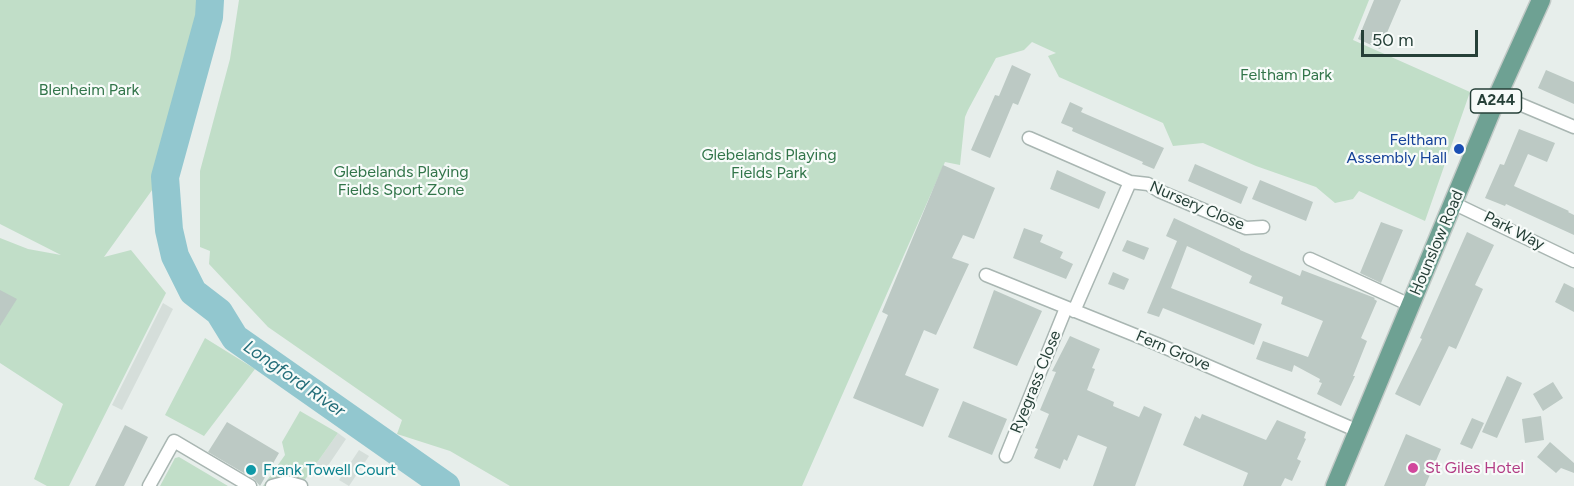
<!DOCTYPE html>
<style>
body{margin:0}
#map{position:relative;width:1574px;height:486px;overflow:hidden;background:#e7eeeb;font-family:Figtree,sans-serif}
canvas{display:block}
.scale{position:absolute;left:1361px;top:30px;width:117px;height:27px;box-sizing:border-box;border:3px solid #264038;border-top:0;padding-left:8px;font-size:18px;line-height:21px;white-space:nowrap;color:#264038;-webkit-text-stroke:4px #f7fbf9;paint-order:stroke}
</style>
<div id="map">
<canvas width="1574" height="486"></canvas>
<div class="scale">50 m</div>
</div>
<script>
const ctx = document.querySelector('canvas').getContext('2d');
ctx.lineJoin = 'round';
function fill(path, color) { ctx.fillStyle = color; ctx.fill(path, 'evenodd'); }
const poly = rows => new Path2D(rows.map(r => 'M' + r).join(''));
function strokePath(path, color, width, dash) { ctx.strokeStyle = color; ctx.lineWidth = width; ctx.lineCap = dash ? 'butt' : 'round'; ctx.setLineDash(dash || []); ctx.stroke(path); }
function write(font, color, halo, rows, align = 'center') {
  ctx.font = font + ' Figtree,sans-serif'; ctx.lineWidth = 4.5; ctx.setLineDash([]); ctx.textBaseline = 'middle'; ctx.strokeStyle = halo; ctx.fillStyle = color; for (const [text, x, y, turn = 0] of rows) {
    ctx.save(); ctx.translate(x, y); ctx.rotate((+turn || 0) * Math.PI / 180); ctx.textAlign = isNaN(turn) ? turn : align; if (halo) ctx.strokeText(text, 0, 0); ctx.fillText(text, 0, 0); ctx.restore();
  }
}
fill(poly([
 [163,303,173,309,122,410,112,405],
 [338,433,346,439,325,470,316,464],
 [359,450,369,456,349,486,339,480]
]), '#d5deda');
fill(poly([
 [0,0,197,0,197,16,160,179,104,257,131,250,166,293,69,486,47,486,34,479,63,404,0,363,0,238,28,249,61,255,0,224],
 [239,0,1369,0,1353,40,1470,92,1425,221,1359,191,1353,199,1335,203,1316,187,1256,166,1203,143,1173,146,1163,123,1059,77,1048,56,1056,53,1032,42,1024,50,996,58,968,110,965,117,960,165,945,162,802,486,510,486,450,451,397,434,402,420,268,327,209,264,210,251,200,247,200,171,230,59],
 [205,338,255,369,204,436,165,415],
 [300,411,338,433,304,481,279,486,263,486,285,455,282,442],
 [179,457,228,486,160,486,175,458]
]), '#c1dec8');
strokePath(poly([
 [210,0,209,17,165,177,169,230,175,256,193,292,219,312,235,338,446,486]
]), '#92c7cf', 28);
fill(poly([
 [1374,0,1401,0,1380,49,1358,39],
 [1012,65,1031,74,1018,105,1013,103,990,158,971,150,995,95,999,96],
 [1546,70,1574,82,1574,104,1538,88],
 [1070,102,1083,108,1081,112,1164,148,1154,169,1142,164,1143,162,1072,131,1073,128,1061,123],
 [1519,129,1555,143,1547,162,1528,154,1514,186,1569,211,1568,212,1574,215,1574,235,1506,204,1505,206,1485,198,1500,164,1504,165],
 [1195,164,1248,187,1241,204,1188,181],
 [943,165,995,188,974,239,963,235,952,258,969,264,936,335,924,330,905,375,939,389,923,427,853,398,888,315,882,312],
 [1057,170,1106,192,1099,209,1050,189],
 [1260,180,1313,202,1306,221,1252,199],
 [1174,218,1240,249,1240,250,1300,276,1302,270,1375,298,1374,299,1377,301,1361,338,1367,341,1353,376,1355,376,1341,406,1317,394,1322,383,1319,382,1320,379,1294,365,1292,372,1256,359,1263,341,1308,357,1323,321,1281,304,1283,297,1249,283,1252,276,1187,246,1171,288,1262,324,1254,345,1163,308,1159,317,1147,313,1177,241,1166,236],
 [1381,222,1403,230,1381,283,1360,273],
 [1024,228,1043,235,1040,242,1063,252,1060,258,1073,264,1066,279,1013,258],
 [1467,232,1494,245,1475,285,1483,289,1456,349,1449,346,1420,406,1395,394,1422,339,1420,338],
 [1127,240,1149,248,1144,260,1122,251],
 [1113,272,1129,279,1124,290,1108,284],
 [1564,283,1574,288,1574,312,1555,302],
 [0,290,17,299,0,326],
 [994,290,1042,311,1017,366,973,348],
 [1070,336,1100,349,1092,368,1095,369,1087,390,1114,402,1113,406,1139,417,1144,406,1162,414,1135,486,1093,486,1107,447,1078,435,1067,461,1064,459,1060,469,1034,458,1038,449,1035,448,1049,414,1040,410,1056,372,1052,371],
 [1507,376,1522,383,1497,438,1482,432],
 [1553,382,1563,398,1543,411,1533,394],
 [963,401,1007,419,992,455,948,437],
 [1202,414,1266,440,1277,420,1306,432,1304,438,1306,439,1297,459,1301,461,1292,481,1285,478,1281,486,1243,486,1248,473,1183,445,1195,416,1200,419],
 [1541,416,1544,440,1525,443,1522,419],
 [1472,418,1484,423,1472,449,1460,444],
 [227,422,279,453,260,486,254,479,208,452],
 [125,425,148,437,124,486,95,486],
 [1406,434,1441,449,1425,486,1384,486],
 [1550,442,1574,463,1574,473,1561,468,1556,473,1537,457]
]), '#bcc9c4');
const street = poly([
 [1498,95,1574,127],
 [1029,138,1130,182,1148,184,1159,191,1246,228,1263,227],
 [1453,203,1574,261],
 [1310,259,1410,305],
 [986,275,1157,344,1358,431],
 [1074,311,1130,182],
 [1006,456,1066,308],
 [149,486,174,441,250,486],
 [272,486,287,482,301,486]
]);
const primary = poly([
 [1335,486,1498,95,1541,0]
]);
strokePath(street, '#a9b6b2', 15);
strokePath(primary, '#c2cac7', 21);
strokePath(street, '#fff', 12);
strokePath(primary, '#6ea193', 18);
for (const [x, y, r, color] of [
 [1459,149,6,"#1a4fb4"],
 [1413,468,6,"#d1479c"],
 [251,470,6,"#0f9aa8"]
]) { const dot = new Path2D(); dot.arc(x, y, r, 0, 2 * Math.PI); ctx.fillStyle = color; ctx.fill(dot); strokePath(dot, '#f7fbf9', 2); }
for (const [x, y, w] of [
 [1496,101,51]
]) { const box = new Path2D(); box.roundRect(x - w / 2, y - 12, w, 24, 4.5); ctx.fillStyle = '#f7fbf9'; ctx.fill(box); strokePath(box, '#264038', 1.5); }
write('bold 15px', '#264038', null, [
 ["A244",1496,101]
]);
write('16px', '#32754a', '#f7fbf9', [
 ["Feltham Park",1286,75],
 ["Blenheim Park",89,90],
 ["Glebelands Playing",769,155],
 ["Fields Park",769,173],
 ["Glebelands Playing",401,172],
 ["Fields Sport Zone",401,190]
]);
write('16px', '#164399', '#f7fbf9', [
 ["Feltham",1447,140],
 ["Assembly Hall",1447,158]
], 'right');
write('16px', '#264038', '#f7fbf9', [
 ["Nursery Close",1197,206,23],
 ["Park Way",1514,231,27],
 ["Hounslow Road",1437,243,-67],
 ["Fern Grove",1173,351,23],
 ["Ryegrass Close",1036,382,-68]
]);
write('16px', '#b23c85', '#f7fbf9', [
 ["St Giles Hotel",1425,468]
], 'left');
write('16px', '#0d838f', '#f7fbf9', [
 ["Frank Towell Court",263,470]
], 'left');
write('italic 18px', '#236d79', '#f7fbf9', [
 ["Longford River",294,379,35]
]);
</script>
